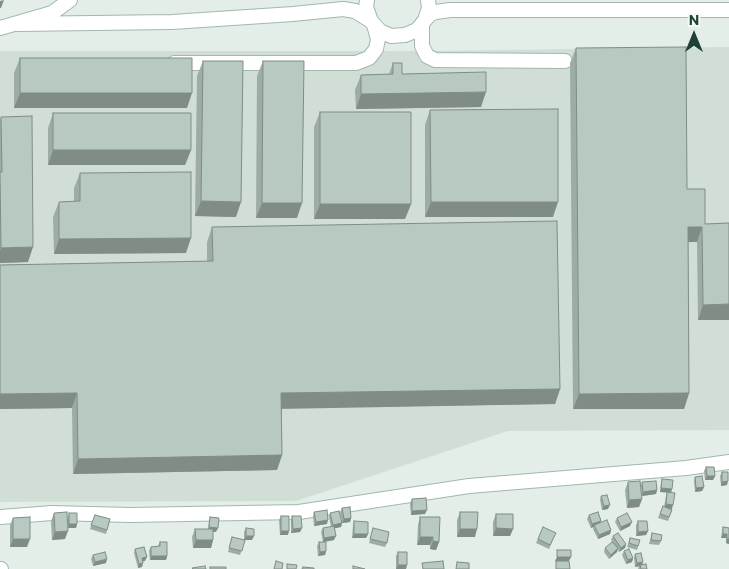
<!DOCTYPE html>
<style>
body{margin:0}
#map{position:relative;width:729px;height:569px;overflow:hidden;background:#e2eee7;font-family:Commissioner,sans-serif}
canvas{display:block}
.north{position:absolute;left:669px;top:10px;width:50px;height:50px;-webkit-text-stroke:4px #f4faf6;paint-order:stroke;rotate:0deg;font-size:14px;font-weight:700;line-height:20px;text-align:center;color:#204135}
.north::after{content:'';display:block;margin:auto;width:18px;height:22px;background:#204135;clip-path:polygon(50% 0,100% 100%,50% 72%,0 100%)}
</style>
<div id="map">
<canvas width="729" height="569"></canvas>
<div class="north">N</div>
</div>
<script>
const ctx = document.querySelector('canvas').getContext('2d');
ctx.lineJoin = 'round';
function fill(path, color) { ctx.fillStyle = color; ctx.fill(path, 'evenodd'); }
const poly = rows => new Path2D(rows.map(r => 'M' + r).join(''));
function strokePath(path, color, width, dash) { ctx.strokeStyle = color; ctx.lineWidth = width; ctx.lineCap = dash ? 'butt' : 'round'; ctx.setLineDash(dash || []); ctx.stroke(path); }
fill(poly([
 [729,47,729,430,508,431,296,501,0,502,0,51,434,51]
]), '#d0ded6');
const minor = poly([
 [367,0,366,7,371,21,380,31,391,36,405,35,417,30,425,20,429,8,428,0],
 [425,20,430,14,436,12,450,10,729,10],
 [16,24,172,22,293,14,343,9,355,11,371,21],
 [422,24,422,46,427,56,435,60,565,61],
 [0,28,52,13,70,0],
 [174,63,356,63,369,58,376,49,378,39,374,25],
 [0,517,52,513,131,515,299,512,469,486,686,468,729,462],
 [0,569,1,569]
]);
strokePath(minor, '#a4b7ae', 16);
strokePath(minor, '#fff', 14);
fill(poly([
 [576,48,687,189,705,224,729,223,729,320,698,320,697,242,688,242,689,393,684,409,573,409,570,63],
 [20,58,187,108,14,108,14,73],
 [203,61,236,217,195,216,197,76],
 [263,61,297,218,256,218,257,76],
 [393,63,402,74,481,107,356,109,355,90,361,75,389,74],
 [430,110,553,217,425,217,425,125],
 [320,112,411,204,405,219,314,219,314,127],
 [53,113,191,150,185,165,48,165,48,128],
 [1,117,28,262,0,263,0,120],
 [80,173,186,253,54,254,53,217,59,202,74,201,74,188],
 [212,227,560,389,555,404,282,408,282,455,277,470,73,474,72,408,0,409,0,265,207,261,207,242],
 [706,467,715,476,713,480,705,480,704,471],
 [722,472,727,485,721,486,720,476],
 [695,477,704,487,702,491,695,492,694,481],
 [662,479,671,493,672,509,668,508,672,510,668,521,658,518,663,506,664,507,666,496,667,492,660,492,661,483],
 [628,482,642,499,639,507,627,508,625,490],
 [642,482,657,490,656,494,642,496,641,486],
 [601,496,608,509,602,510,600,500],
 [412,499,425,514,411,515,410,503],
 [342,508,351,518,350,522,342,523,341,527,334,528,334,540,324,542,326,551,325,555,318,556,317,546,319,542,323,542,321,532,323,528,331,527,329,517,330,513,342,521,340,512],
 [314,512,327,524,314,526,313,516],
 [460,512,475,537,457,537,457,520],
 [54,513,65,539,52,540,51,521],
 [69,513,77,524,76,528,68,528,68,517],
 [496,514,513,529,510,536,493,536,493,522],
 [95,515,110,519,106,534,90,529],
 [589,515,611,530,610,534,598,539,593,529,594,527,591,528,587,519],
 [281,516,288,535,280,535,279,520],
 [292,516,302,528,300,532,291,533,291,520],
 [210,517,216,532,213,532,213,540,211,548,193,548,192,537,195,529,208,529,209,521],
 [420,517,439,542,436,550,430,549,430,545,417,545,418,525],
 [13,518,27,547,10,547,10,525],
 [617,518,630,526,620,531,615,522],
 [354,521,368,534,366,538,352,538,353,525],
 [638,521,648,531,646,535,636,536,636,525],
 [543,527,556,533,549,549,536,543],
 [723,527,729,528,729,544,726,543,726,538,721,538,722,531],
 [246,528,252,540,245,540,240,555,228,552,232,537,244,540,244,532],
 [373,528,387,543,385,547,369,543],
 [652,533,661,541,659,545,649,544],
 [613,536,626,544,625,548,619,552,618,549,617,552,609,559,604,552,605,548,613,542,611,540],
 [630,538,640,540,637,550,627,547],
 [160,542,167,556,166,560,150,560,149,551,151,547,158,546],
 [135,549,145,561,143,561,142,567,138,568,134,553],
 [624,551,633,558,632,562,626,564,622,555],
 [398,552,406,569,396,569,396,556],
 [635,554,643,562,642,565,647,569,638,569,639,566,635,567,634,558],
 [93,555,106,563,93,566,91,559]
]), '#9dada5');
fill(poly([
 [4,0,1,8,0,8,0,1],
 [486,92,481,107,356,109,361,94],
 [20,93,192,93,187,108,14,108],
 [53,150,191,150,185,165,48,165],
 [201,201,241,202,236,217,195,216],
 [431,202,558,202,553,217,425,217],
 [262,203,302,203,297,218,256,218],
 [320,204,411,204,405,219,314,219],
 [688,227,702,227,697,242,682,242],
 [191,238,186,253,54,254,59,239],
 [33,247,28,262,0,263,0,250,1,248],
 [729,304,729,320,698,320,703,305],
 [560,389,555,404,276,409,281,393],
 [77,393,72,408,0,409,0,394],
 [689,393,684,409,573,409,579,394],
 [282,455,277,470,73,474,78,459],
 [707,476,715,476,713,480,705,480],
 [728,481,727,485,721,486,722,482],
 [704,487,702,491,695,492,696,488],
 [661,488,672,489,671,493,660,492],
 [657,490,656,494,642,496,643,492],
 [642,499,639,507,627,508,629,500],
 [666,504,673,505,672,509,664,508],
 [610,505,608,509,602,510,604,506],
 [427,510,425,514,411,515,412,511],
 [351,518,350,522,342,523,344,519],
 [328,520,327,524,314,526,316,522],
 [601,521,600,525,594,525,594,527,591,528,592,524],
 [632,522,630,526,620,531,621,527],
 [342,523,341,527,332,529,333,525],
 [69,524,77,524,76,528,68,528],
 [209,527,218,528,216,532,208,531],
 [302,528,300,532,291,533,293,529],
 [496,528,513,529,510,536,493,536],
 [460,529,477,529,475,537,457,537],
 [611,530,610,534,598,539,599,535],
 [68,531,65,539,52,540,55,532],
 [281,531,289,531,288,535,280,535],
 [648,531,646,535,636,536,638,532],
 [354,534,368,534,366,538,352,538],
 [723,534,727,534,726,538,721,538],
 [246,536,254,536,252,540,244,540],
 [336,536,334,540,323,542,324,538],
 [420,537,433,537,430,545,417,545],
 [13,539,30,539,27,547,10,547],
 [727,539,729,539,729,544,726,543],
 [196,540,213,540,211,548,193,548],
 [433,541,439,542,436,550,430,549],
 [626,544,625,548,619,552,621,548],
 [618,548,617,552,609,559,611,555],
 [326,551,325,555,318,556,320,552],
 [151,556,167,556,166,560,150,560],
 [147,557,145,561,140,562,142,558],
 [557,557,571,557,569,561,555,561],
 [633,558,632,562,626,564,628,560],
 [107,559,106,563,93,566,95,562],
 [643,562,641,566,635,567,637,563],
 [143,563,142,567,138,568,139,564],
 [398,565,407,565,406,569,396,569]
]), '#808d86');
const building = poly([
 [686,47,687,189,705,189,705,224,729,223,729,304,703,305,702,227,688,227,689,393,579,394,576,48,686,47],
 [20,58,192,58,192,93,20,93,20,58],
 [203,61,243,61,241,202,201,201,203,61],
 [263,61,304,61,302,203,262,203,263,61],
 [393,63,402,63,402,74,486,72,486,92,361,94,361,75,393,74,393,63],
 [558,109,558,202,431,202,430,110,558,109],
 [320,112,411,112,411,204,320,204,320,112],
 [53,113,191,113,191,150,53,150,53,113],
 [32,116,33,247,1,248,0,172,2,172,1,117,32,116],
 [191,172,191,238,59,239,59,202,80,201,80,173,191,172],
 [557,221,560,389,281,393,282,455,78,459,77,393,0,394,0,265,213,261,212,227,557,221],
 [706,467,714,467,715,476,707,476,706,467],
 [722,472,728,472,728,481,722,482,722,472],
 [702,476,704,487,696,488,695,477,702,476],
 [662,479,673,480,672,489,661,488,662,479],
 [640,481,642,499,629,500,628,482,640,481],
 [656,481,657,490,643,492,642,482,656,481],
 [667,492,675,493,673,505,666,504,667,492],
 [607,495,610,505,604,506,601,496,607,495],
 [426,498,427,510,412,511,412,499,426,498],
 [663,506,672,510,669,517,660,514,663,506],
 [350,507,351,518,344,519,342,508,350,507],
 [327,510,328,520,316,522,314,512,327,510],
 [339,511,342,523,333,525,330,513,339,511],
 [67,512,68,531,55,532,54,513,67,512],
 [460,512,478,512,477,529,460,529,460,512],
 [598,512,601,521,592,524,589,515,598,512],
 [69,513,77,513,77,524,69,524,69,513],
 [627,513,632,522,621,527,617,518,627,513],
 [496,514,513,514,513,529,496,528,496,514],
 [95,515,110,519,107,530,91,525,95,515],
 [281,516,289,516,289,531,281,531,281,516],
 [292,516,301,516,302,528,293,529,292,516],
 [30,517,30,539,13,539,13,518,30,517],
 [210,517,219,518,218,528,209,527,210,517],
 [420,517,440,517,439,542,433,541,433,537,420,537,420,517],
 [607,520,611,530,599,535,594,525,607,520],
 [354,521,368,522,368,534,354,534,354,521],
 [638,521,647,521,648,531,638,532,638,521],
 [334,526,336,536,324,538,323,528,334,526],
 [543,527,556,533,550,545,538,539,543,527],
 [723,527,729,528,729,539,727,539,727,534,723,534,723,527],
 [246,528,254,529,254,536,246,536,246,528],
 [373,528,389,532,387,543,370,539,373,528],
 [195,529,213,529,213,540,196,540,195,529],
 [618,533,626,544,621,548,613,536,618,533],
 [652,533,662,535,661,541,651,540,652,533],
 [232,537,245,540,242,551,229,548,232,537],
 [630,538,640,540,638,546,629,543,630,538],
 [160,542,167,542,167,556,151,556,151,547,160,546,160,542],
 [319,542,326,542,326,551,320,552,319,542],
 [612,542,618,548,611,555,605,548,612,542],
 [144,547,147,557,142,558,143,563,139,564,135,549,144,547],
 [629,549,633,558,628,560,624,551,629,549],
 [557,550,571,550,571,557,557,557,557,550],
 [105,552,107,559,95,562,93,555,105,552],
 [398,552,407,552,407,565,398,565,398,552],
 [641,553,643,562,637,563,635,554,641,553],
 [276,561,283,563,282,569,274,569,276,561],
 [443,561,444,569,423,569,422,563,443,561],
 [556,561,569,561,570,569,556,569,556,561],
 [457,562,469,563,469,569,456,569,457,562],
 [287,564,297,565,296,569,287,569,287,564],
 [646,564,647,569,641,569,640,565,646,564],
 [205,566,206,569,193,569,192,568,205,566],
 [353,566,365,569,353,569,353,566],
 [210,567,226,567,226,569,210,569,210,567],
 [303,567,314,568,314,569,302,569,303,567]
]);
fill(building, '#b7c9c0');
strokePath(building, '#808d86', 1);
</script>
